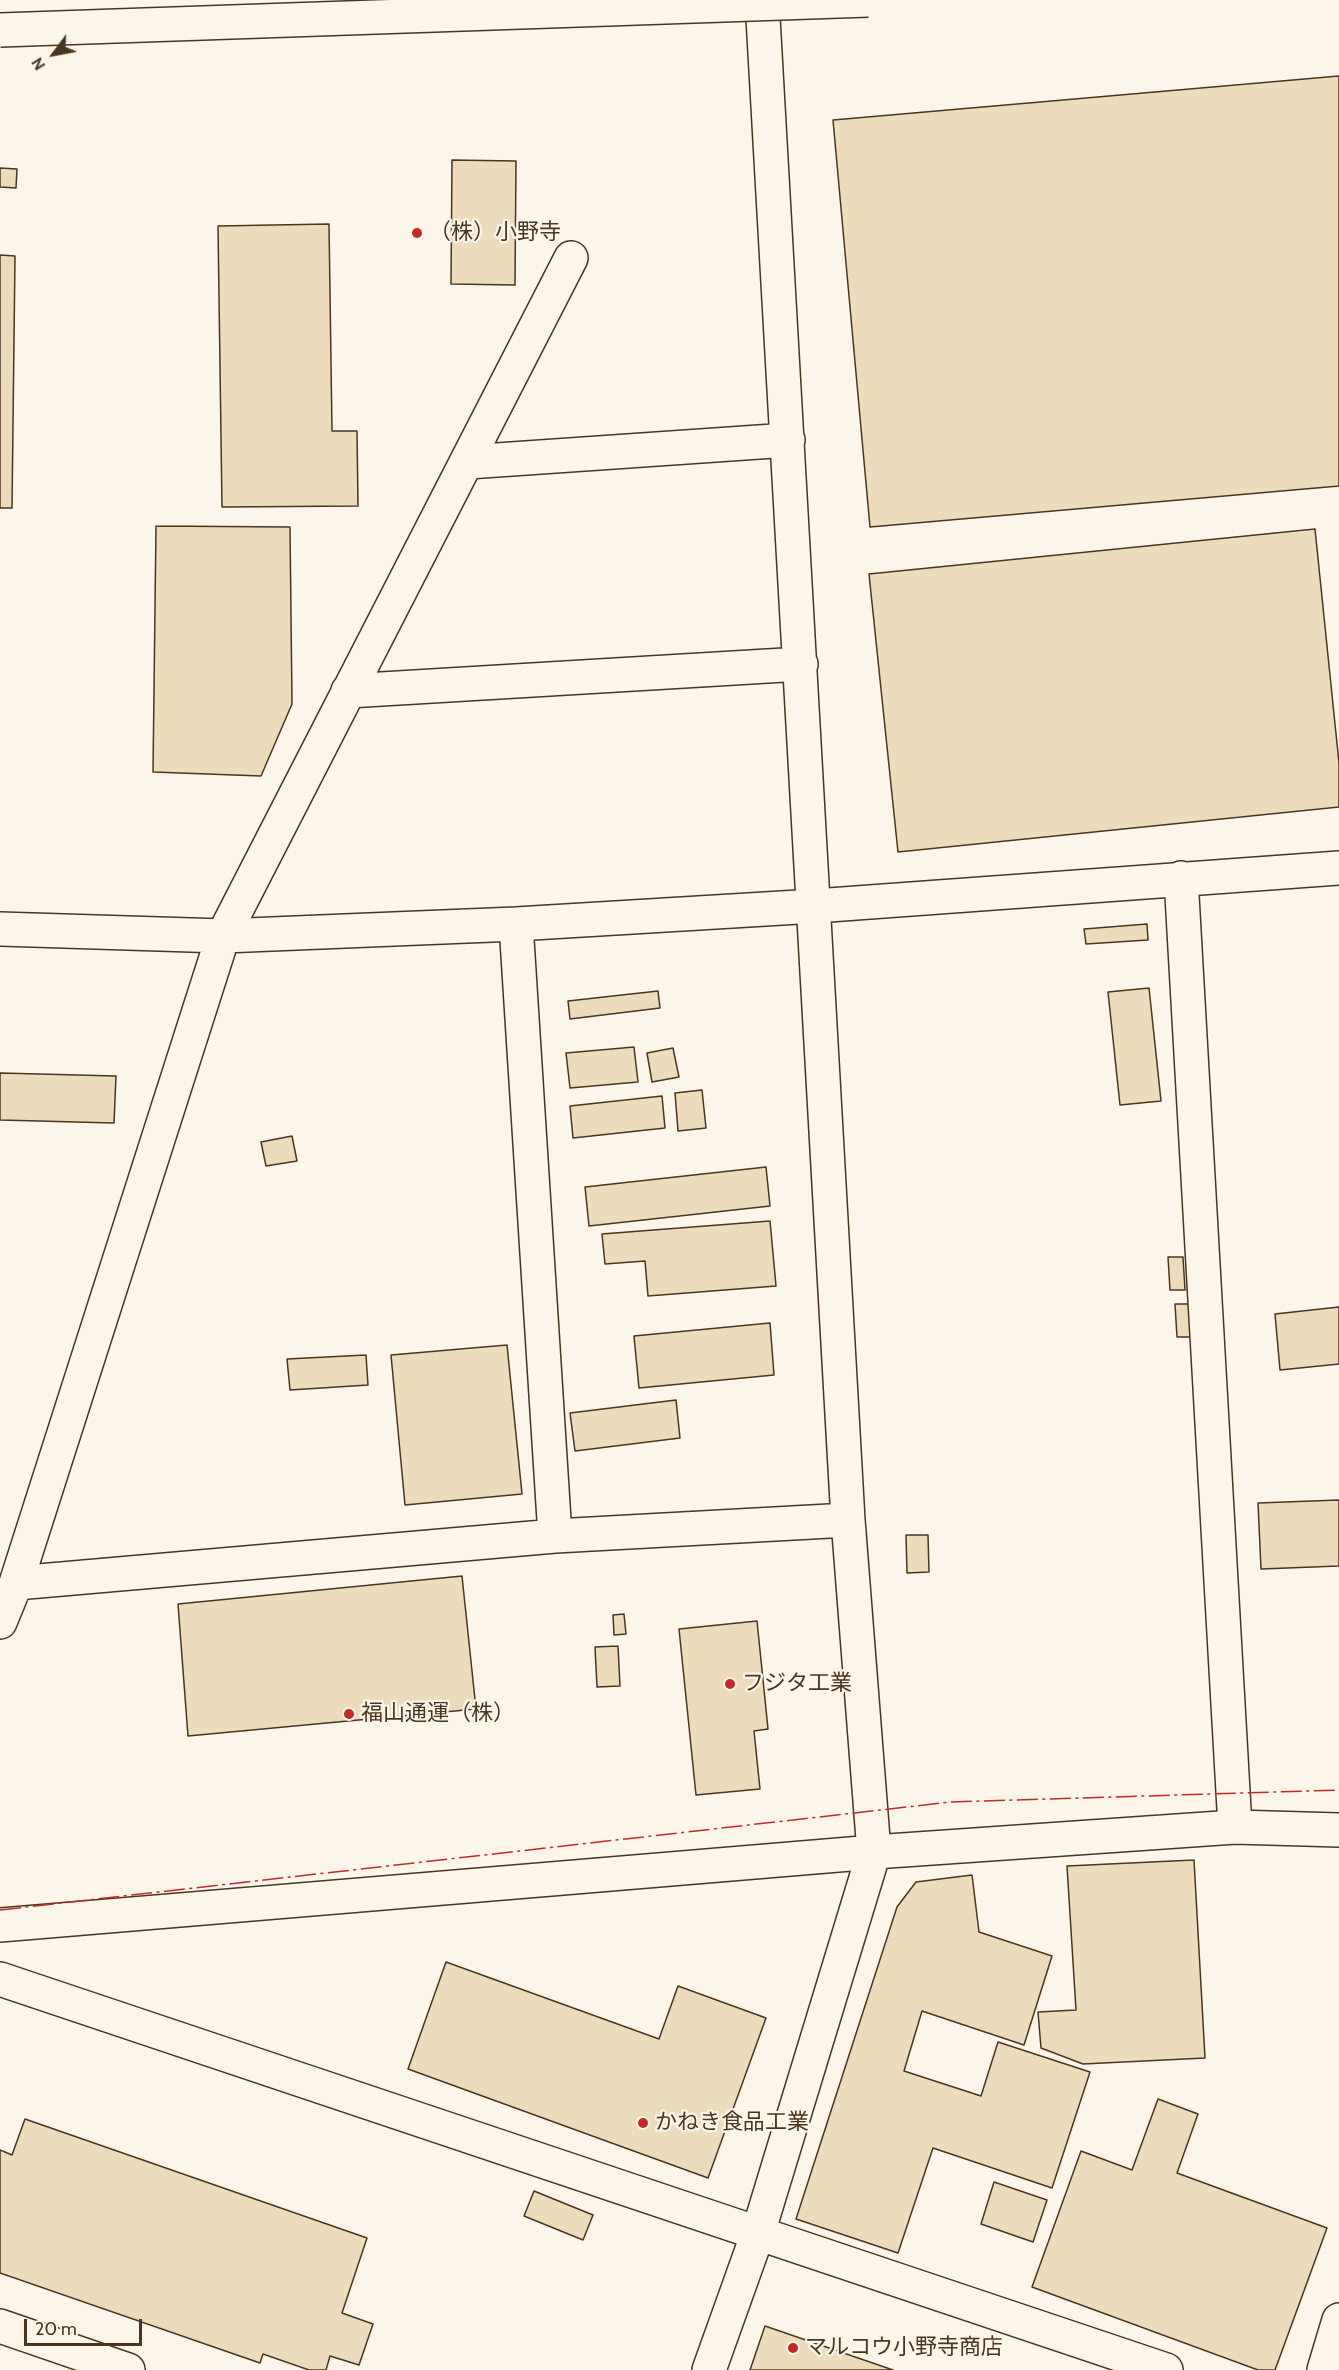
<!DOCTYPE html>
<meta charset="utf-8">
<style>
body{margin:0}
#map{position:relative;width:1339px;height:2370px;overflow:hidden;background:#fbf6e9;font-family:Cabin,sans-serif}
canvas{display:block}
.north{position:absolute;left:24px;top:24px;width:60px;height:60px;-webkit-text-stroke:4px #fbf6e9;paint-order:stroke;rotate:238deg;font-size:16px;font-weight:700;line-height:24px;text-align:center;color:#4a3520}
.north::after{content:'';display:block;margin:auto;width:21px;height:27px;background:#4a3520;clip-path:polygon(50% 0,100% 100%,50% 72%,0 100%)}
.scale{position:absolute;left:24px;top:2319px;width:118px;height:27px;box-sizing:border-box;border:3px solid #4a3520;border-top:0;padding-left:8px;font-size:18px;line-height:21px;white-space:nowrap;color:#4a3520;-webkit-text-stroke:4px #fbf6e9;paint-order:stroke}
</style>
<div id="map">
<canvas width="1339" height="2370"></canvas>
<div class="north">N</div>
<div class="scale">20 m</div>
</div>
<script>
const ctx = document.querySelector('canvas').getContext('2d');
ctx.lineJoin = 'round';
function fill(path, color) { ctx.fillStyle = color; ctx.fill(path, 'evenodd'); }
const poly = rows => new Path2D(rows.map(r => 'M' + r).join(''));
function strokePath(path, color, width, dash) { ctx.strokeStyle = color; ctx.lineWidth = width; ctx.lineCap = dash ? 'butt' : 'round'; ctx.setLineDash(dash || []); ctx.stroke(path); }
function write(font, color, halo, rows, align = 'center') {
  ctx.font = font + ' Cabin,"Noto Sans JP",sans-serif'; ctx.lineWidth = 4.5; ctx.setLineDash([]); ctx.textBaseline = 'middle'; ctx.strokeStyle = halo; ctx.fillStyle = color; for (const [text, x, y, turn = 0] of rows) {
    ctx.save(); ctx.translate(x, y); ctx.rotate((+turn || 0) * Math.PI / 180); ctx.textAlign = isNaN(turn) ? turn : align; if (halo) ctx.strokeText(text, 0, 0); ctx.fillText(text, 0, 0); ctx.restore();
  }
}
const building = poly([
 [1339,76,1339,486,870,527,833,120,1339,76],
 [452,160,516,161,515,285,451,284,452,160],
 [0,168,17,169,16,188,0,187,0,168],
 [329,224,332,431,357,431,358,506,222,507,218,226,329,224],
 [0,255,15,256,12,508,0,508,0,255],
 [156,526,290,527,292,704,261,776,153,772,156,526],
 [1315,529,1339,763,1339,807,898,852,869,574,1315,529],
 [1147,924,1148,940,1086,944,1084,929,1147,924],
 [1149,988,1161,1101,1120,1105,1108,992,1149,988],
 [658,991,660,1008,570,1019,568,1001,658,991],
 [634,1047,638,1082,570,1088,566,1053,634,1047],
 [673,1048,679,1077,652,1082,647,1053,673,1048],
 [0,1073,116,1076,114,1123,0,1120,0,1073],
 [702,1090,706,1128,678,1131,675,1093,702,1090],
 [662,1096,665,1128,573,1138,570,1106,662,1096],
 [292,1136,297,1161,266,1166,261,1142,292,1136],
 [766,1167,770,1206,589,1226,585,1187,766,1167],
 [770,1221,776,1286,648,1296,645,1261,605,1264,602,1234,770,1221],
 [1168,1257,1183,1257,1185,1290,1170,1290,1168,1257],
 [1175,1304,1190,1304,1192,1337,1177,1337,1175,1304],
 [1339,1307,1339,1364,1280,1370,1275,1314,1339,1307],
 [770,1323,774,1375,639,1388,634,1336,770,1323],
 [507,1345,522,1494,405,1505,391,1355,507,1345],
 [366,1355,368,1385,290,1390,287,1359,366,1355],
 [676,1400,680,1438,575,1451,570,1413,676,1400],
 [1339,1500,1339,1566,1261,1569,1258,1503,1339,1500],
 [906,1535,928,1535,929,1572,907,1573,906,1535],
 [462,1576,476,1709,188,1736,178,1604,462,1576],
 [624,1614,626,1634,614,1635,613,1615,624,1614],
 [757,1621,768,1729,754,1731,760,1789,696,1795,679,1629,757,1621],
 [618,1646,620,1686,597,1687,595,1647,618,1646],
 [1194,1860,1205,2058,1083,2064,1041,2048,1038,2012,1076,2010,1067,1866,1194,1860],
 [972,1875,979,1932,1052,1956,1024,2045,922,2011,904,2071,981,2096,998,2042,1090,2072,1052,2188,933,2148,898,2253,796,2219,897,1907,916,1882,972,1875],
 [446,1962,659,2039,678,1986,766,2018,708,2178,408,2069,446,1962],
 [1158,2099,1198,2114,1177,2173,1327,2228,1275,2370,1258,2370,1032,2287,1081,2151,1132,2170,1158,2099],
 [25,2119,367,2238,342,2313,373,2324,359,2365,330,2356,326,2370,309,2370,263,2354,260,2363,0,2273,0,2150,12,2155,25,2119],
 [994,2182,1047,2200,1033,2242,981,2224,994,2182],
 [534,2191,593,2215,583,2240,524,2216,534,2191],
 [765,2326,893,2370,750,2370,765,2326]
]);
fill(building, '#ecdcbc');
strokePath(building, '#4a3520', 1.5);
const minor = poly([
 [468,462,788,440],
 [348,691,801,664],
 [1181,878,1235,1827],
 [516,924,555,1536],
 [0,929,223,936,516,924,815,906,1339,868],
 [16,1583,555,1536,848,1520],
 [0,1622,16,1583,223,936,571,258],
 [0,1925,874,1852,1235,1827,1339,1830],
 [0,1979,1166,2370],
 [0,2326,128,2370],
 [709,2370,758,2233,874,1852,848,1520,762,0],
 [1324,2370,1339,2320]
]);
strokePath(minor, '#4a3520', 36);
strokePath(minor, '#fbf6e9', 33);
const motorwayBridge = poly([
 [0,30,868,0]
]);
strokePath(motorwayBridge, '#4a3520', 36, []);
strokePath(motorwayBridge, '#fbf6e9', 33);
strokePath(poly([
 [0,1910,951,1802,1339,1790]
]), '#c62828', 1.5, [21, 4.5, 3, 4.5]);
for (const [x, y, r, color] of [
 [417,233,6,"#c62828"],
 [730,1684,6,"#c62828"],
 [349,1714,6,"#c62828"],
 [643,2123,6,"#c62828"],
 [793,2348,6,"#c62828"]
]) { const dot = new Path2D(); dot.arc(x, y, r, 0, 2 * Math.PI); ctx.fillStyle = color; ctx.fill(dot); strokePath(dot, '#fbf6e9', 2); }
write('22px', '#4a3520', '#fbf6e9', [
 ["（株）小野寺",429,233],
 ["フジタ工業",742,1684],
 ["福山通運（株）",361,1714],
 ["かねき食品工業",655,2123],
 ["マルコウ小野寺商店",805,2348]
], 'left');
</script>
